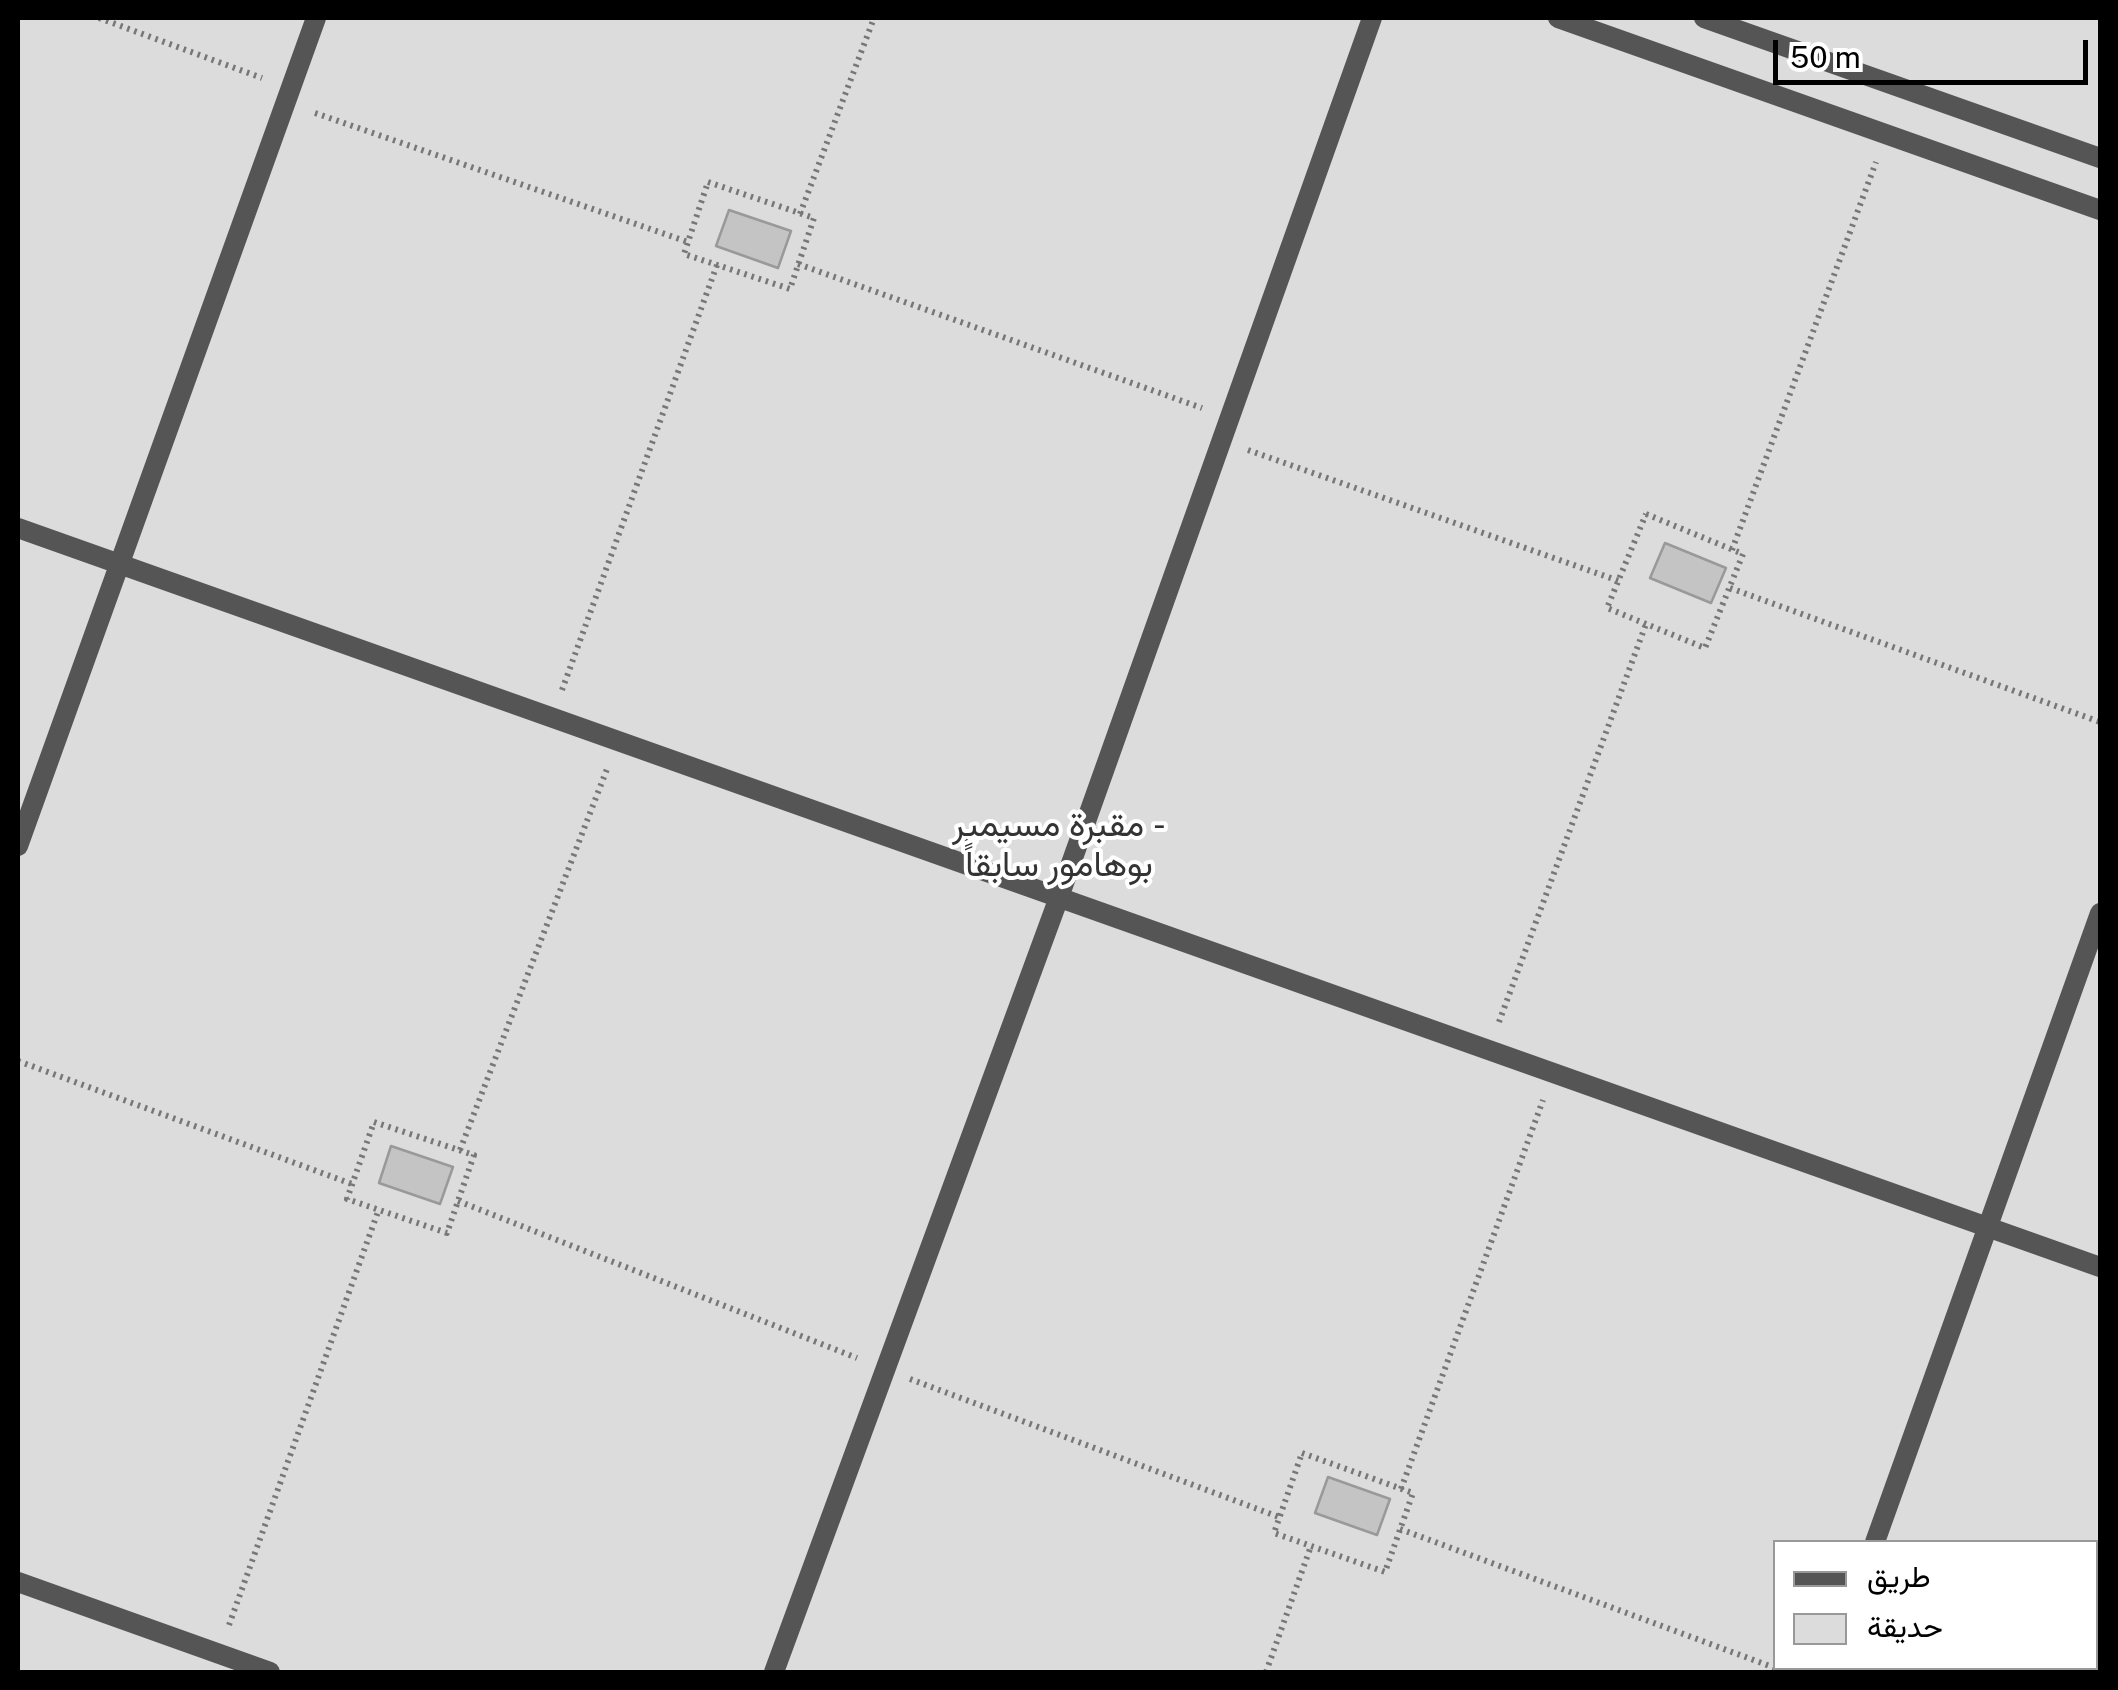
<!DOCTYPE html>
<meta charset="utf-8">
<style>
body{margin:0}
#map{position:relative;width:2118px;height:1690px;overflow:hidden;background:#fff;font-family:"Public Sans",Vazirmatn,sans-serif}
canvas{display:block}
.frame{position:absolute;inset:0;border:20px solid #000;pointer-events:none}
.legend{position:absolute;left:1773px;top:1540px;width:325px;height:130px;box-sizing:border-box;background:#fff;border:2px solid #999;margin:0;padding:12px 18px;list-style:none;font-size:30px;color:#000}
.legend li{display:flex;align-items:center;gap:20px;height:50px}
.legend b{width:50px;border:2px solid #999}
.scale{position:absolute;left:1773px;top:40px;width:315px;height:45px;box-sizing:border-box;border:5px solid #000;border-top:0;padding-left:12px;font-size:30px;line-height:35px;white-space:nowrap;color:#000;-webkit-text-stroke:8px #fff;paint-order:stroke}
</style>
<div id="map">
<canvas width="2118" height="1690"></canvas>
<div class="frame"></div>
<ul class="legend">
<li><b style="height:12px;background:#555"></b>طريق</li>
<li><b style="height:28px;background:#dcdcdc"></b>حديقة</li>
</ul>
<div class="scale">50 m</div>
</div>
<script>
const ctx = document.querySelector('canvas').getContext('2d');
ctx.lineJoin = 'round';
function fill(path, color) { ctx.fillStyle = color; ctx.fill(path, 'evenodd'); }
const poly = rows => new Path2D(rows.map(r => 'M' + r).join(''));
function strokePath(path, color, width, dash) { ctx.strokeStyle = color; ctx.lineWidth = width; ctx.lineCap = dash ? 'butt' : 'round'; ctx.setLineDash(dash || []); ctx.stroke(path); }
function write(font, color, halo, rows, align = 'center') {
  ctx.font = font + ' "Public Sans",Vazirmatn,sans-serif'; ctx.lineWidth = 8; ctx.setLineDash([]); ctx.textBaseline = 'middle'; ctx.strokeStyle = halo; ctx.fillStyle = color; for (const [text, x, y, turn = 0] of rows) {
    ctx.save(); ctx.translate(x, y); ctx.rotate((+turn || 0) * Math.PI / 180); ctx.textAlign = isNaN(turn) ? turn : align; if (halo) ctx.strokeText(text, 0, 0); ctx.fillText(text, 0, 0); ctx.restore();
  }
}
fill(poly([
 [18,18,2100,18,2100,1672,18,1672],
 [1776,1542,2096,1542,2096,1668,1776,1668]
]), '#dcdcdc');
const building = poly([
 [729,210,791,231,778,268,716,246,729,210],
 [1665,543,1726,568,1711,603,1650,578,1665,543],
 [391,1146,453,1167,440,1204,379,1183,391,1146],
 [1328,1477,1390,1499,1377,1535,1315,1513,1328,1477]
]);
fill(building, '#c4c4c4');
strokePath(building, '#999', 2.5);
strokePath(poly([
 [99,18,262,78],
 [315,113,688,242],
 [708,182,814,218,790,289,684,254,708,182],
 [800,214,874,18],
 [798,264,1202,408],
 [1248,450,1619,581],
 [1646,514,1743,554,1705,648,1607,608,1646,514],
 [1732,550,1876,162],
 [1730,588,2100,722],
 [562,690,717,265],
 [1499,1022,1646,624],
 [18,1061,352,1184],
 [374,1122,474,1155,447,1233,347,1199,374,1122],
 [460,1150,607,769],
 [458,1201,857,1358],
 [910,1379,1279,1517],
 [1302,1453,1413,1493,1385,1572,1274,1533,1302,1453],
 [1401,1489,1543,1100],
 [1400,1529,1786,1672],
 [229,1625,379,1209],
 [1266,1672,1311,1546]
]), '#777', 6, [2.5, 5]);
strokePath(poly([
 [18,528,2100,1267],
 [18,846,316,18],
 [1875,1542,2100,913],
 [18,1582,270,1672],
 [774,1672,1058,900,1372,18],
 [1829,1672,1830,1668]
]), '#555', 20);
strokePath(poly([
 [1558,18,2100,210],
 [1704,18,2100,158]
]), '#555', 20);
write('35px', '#333', '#fff', [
 ["مقبرة مسيمير -",1059,825],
 ["بوهامور سابقاً",1059,865]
]);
</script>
